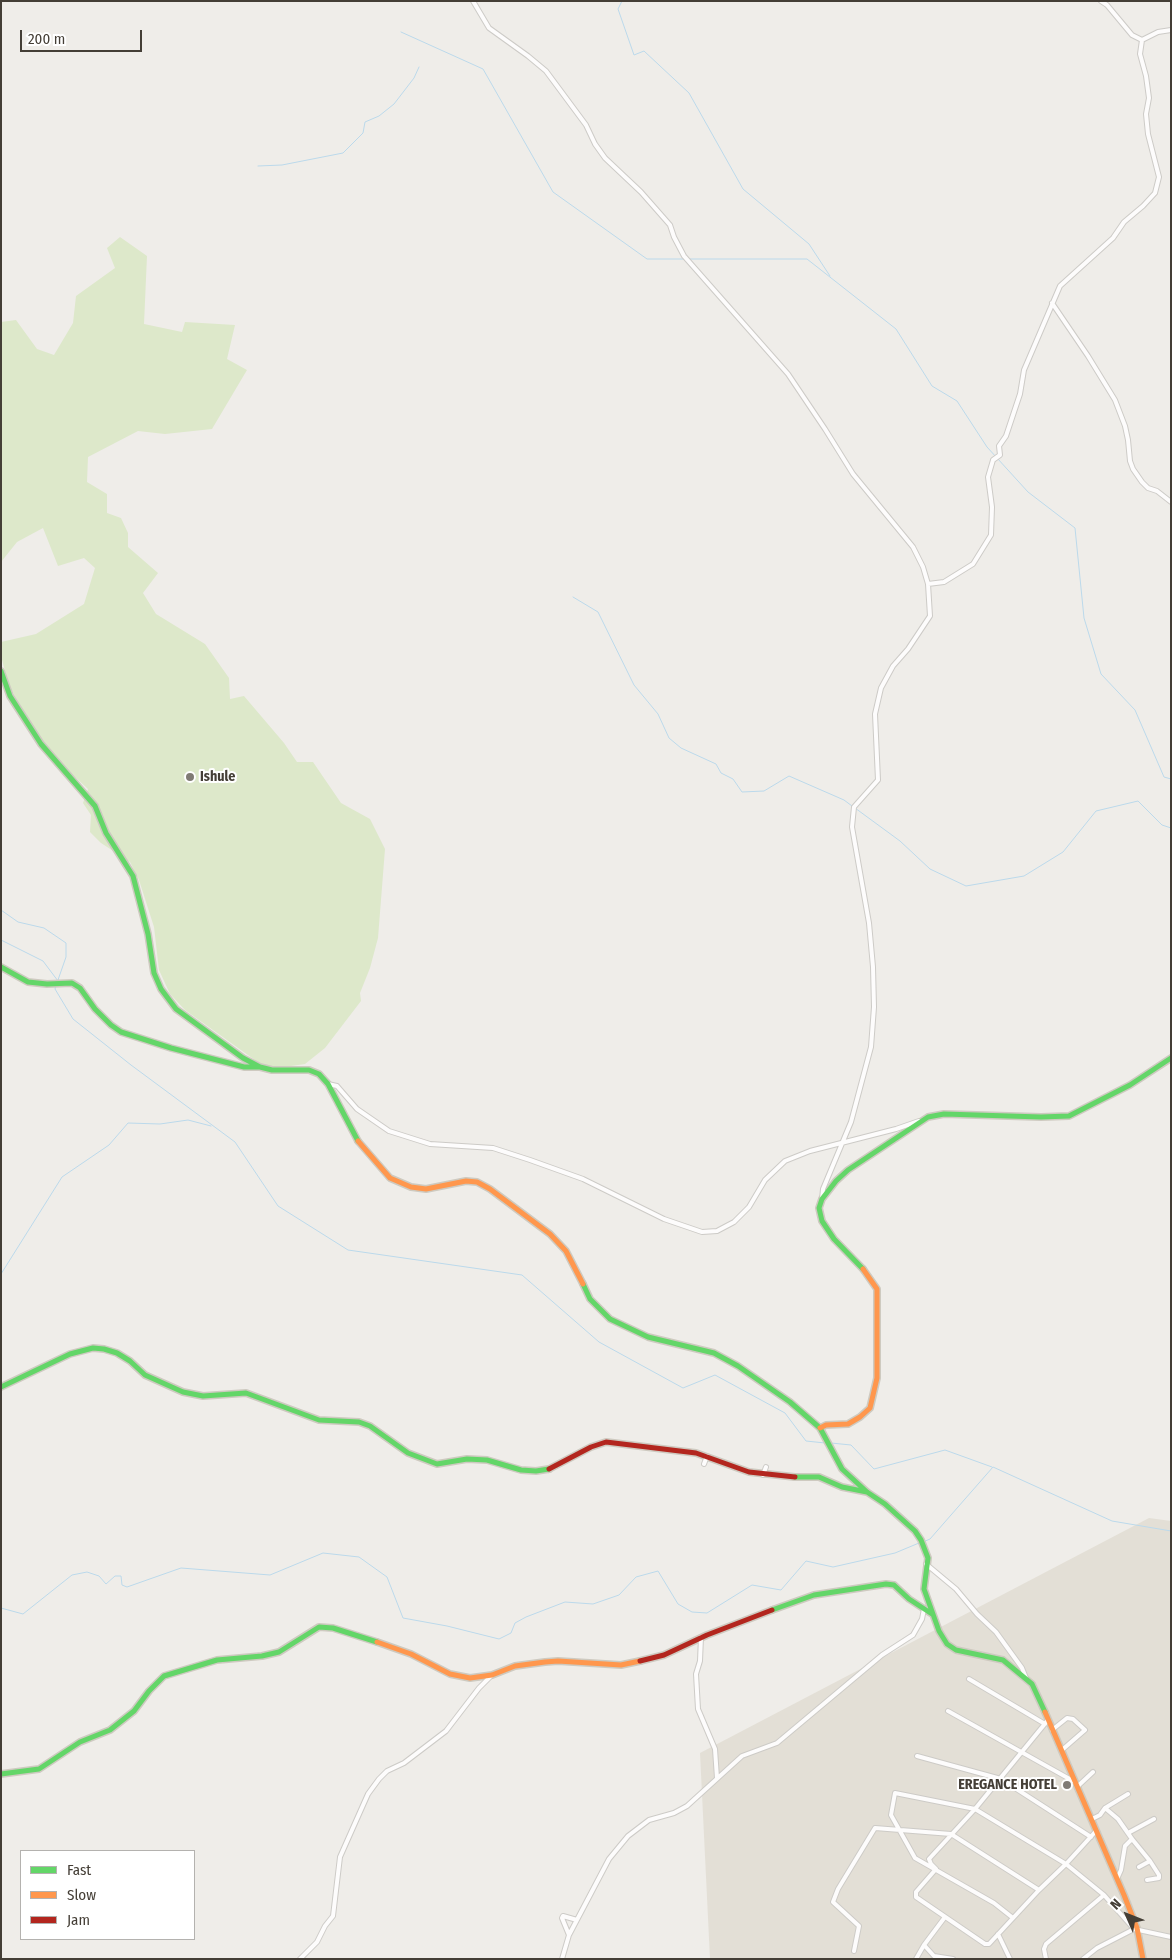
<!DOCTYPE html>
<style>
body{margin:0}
#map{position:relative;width:1172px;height:1960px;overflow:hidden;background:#efede9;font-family:"Fira Sans Condensed",sans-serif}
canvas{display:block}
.frame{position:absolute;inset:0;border:2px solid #443e36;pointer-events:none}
.legend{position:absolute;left:20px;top:1850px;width:175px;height:90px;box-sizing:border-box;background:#fff;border:1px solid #b4b2af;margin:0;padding:6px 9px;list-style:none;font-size:15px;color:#443e36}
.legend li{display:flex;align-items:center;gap:10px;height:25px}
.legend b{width:25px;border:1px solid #b4b2af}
.north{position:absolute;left:1102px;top:1890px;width:50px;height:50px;-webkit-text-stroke:4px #fff;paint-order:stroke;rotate:314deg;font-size:14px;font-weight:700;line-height:20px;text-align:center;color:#443e36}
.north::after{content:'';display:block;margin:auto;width:18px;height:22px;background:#443e36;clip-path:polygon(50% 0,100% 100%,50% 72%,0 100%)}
.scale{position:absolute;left:20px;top:30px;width:122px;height:22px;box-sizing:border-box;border:2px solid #443e36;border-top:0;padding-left:6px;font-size:15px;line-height:18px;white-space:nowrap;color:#443e36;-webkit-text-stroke:4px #fff;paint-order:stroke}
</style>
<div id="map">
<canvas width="1172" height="1960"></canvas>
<div class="frame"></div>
<ul class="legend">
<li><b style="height:6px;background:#63d668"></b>Fast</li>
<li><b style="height:6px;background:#ff974d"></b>Slow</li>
<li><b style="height:6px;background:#b3261e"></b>Jam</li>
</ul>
<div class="north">N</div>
<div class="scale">200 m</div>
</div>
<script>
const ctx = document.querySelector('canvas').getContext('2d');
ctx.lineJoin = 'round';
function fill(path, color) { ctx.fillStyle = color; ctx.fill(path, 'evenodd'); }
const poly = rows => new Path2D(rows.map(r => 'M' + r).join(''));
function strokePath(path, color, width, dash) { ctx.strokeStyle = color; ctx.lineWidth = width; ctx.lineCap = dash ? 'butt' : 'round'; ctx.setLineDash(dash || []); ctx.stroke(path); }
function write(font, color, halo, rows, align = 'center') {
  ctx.font = font + ' "Fira Sans Condensed",sans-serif'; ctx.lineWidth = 4; ctx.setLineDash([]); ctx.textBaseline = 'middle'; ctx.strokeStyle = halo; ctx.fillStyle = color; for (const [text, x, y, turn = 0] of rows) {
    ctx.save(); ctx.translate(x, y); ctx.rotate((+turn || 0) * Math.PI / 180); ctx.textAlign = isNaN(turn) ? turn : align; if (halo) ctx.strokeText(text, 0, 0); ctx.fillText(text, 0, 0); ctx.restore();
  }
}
fill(poly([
 [1149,1518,1171,1521,1171,1959,710,1959,700,1753]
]), '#e3dfd6');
fill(poly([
 [120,237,147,256,144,324,182,332,185,322,235,325,227,359,247,370,212,429,165,434,138,431,88,457,87,482,107,494,107,513,121,518,128,533,128,547,158,573,143,593,156,614,205,644,229,678,230,699,244,696,284,743,297,762,313,762,341,803,370,819,385,849,378,938,370,968,360,993,361,1001,325,1048,305,1064,277,1068,259,1063,185,1010,170,994,159,970,154,927,139,880,130,862,101,843,90,832,91,815,83,803,88,789,47,751,9,686,1,656,1,642,36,634,84,604,95,568,84,558,58,566,43,528,17,542,1,562,1,322,16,320,37,349,54,355,73,323,76,296,115,268,107,248]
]), '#dde8ca');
strokePath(poly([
 [622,1,618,9,634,55,644,51,689,93,743,189,809,244,830,276],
 [401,32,483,69,553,192,647,259,685,259],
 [258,166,282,165,343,153,363,133,365,122,379,116,394,104,414,78,419,67],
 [689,259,807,259,896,329,932,386,957,401,987,447,1028,492,1075,528,1084,618,1101,674,1135,710,1164,777,1171,779],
 [573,597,598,612,634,685,658,714,669,738,681,748,716,764,721,773,733,779,742,792,764,791,789,776,844,800,852,806],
 [855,808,900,841,930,869,966,886,1024,876,1063,852,1096,811,1138,801,1162,825,1171,828],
 [1,910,18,922,44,928,66,943,66,957,58,980],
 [1,940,43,961,58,981],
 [56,985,55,989,73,1019,131,1065,235,1142,278,1206,348,1250,522,1275,599,1342,683,1388,715,1375,785,1413,806,1441,825,1443],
 [1,1274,62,1177,109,1145,128,1123,160,1124,188,1120,211,1126],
 [831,1443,851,1445,874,1469,945,1450,992,1467],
 [923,1542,930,1539,993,1467,1112,1521,1171,1531],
 [1,1608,23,1614,72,1575,87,1572,99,1576,106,1584,115,1576,121,1576,122,1585,127,1587,181,1568,270,1575,323,1553,359,1557,387,1577,403,1618,447,1626,499,1639,511,1633,515,1623,526,1617,565,1602,593,1604,619,1595,636,1577,658,1571,678,1604,692,1612,707,1613,752,1585,781,1590,806,1561,833,1567,895,1553,919,1543]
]), '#bbd9eb', 1);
const street = poly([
 [473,1,489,28,528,56,546,71,586,125,595,144,605,158,641,192,670,225,674,237,684,256,788,374,825,429,853,474,913,547,923,567,928,584,930,616,908,649,893,666,881,688,875,714,878,780,854,807,852,827,869,923,873,967,874,1007,871,1047,851,1122,823,1189,822,1199],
 [1101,1,1107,5,1132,35,1142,40,1158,32,1171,30],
 [1052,303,1088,356,1115,400,1125,426,1128,440,1130,461,1133,469,1142,482,1148,488,1157,491,1171,502],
 [928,584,944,582,973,564,991,535,992,507,988,477,993,460,1000,455,999,446,1006,436,1020,394,1024,370,1060,286,1113,238,1124,222,1143,206,1155,193,1159,177,1148,134,1146,114,1149,98,1146,76,1140,54,1142,40],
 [328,1084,337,1086,357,1109,389,1131,430,1144,493,1148,530,1160,583,1179,664,1219,702,1232,717,1231,734,1222,749,1207,765,1180,785,1161,810,1151,896,1129,919,1121],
 [704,1464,707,1456],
 [763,1475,766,1467],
 [926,1564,956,1589,977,1614,996,1632,1022,1668,1026,1678],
 [701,1637,700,1661,696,1674,698,1709,715,1749,717,1778],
 [969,1679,1045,1724],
 [948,1711,1075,1782],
 [1048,1720,975,1809,929,1859,931,1864,936,1869,916,1892,916,1897,985,1944,989,1944,1039,1890,1066,1864,1096,1831],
 [1052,1730,1067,1718,1073,1719,1085,1730,1062,1750],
 [917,1756,1001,1779,1091,1837],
 [1078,1786,1093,1772],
 [1105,1808,1128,1794],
 [1092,1819,1100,1815,1105,1808,1118,1819,1132,1839,1125,1846,1121,1870,1117,1879],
 [1128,1833,1154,1819],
 [1132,1839,1150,1861,1159,1875,1159,1878,1147,1880],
 [1139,1867,1150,1861],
 [945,1917,924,1945,934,1956,953,1959],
 [1013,1918,994,1903,915,1858,891,1815,895,1793,975,1809,1066,1864,1104,1895,1134,1929,1171,1937],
 [998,1934,1010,1959],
 [569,1935,562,1918,563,1916,577,1920],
 [854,1951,859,1926,833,1902,838,1889,875,1828,951,1834,1039,1890],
 [300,1959,317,1942,325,1926,333,1916,340,1857,368,1794,379,1779,387,1771,404,1763,446,1731,479,1688,492,1675],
 [562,1959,569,1935,609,1859,628,1836,649,1820,674,1813,687,1806,742,1756,777,1743,882,1655,913,1635,922,1619,924,1609],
 [916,1959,924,1945],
 [1046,1959,1044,1949,1046,1944,1104,1895],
 [1083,1959,1097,1948,1134,1929]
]);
const fast = poly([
 [1,671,10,696,41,744,95,806,106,833,133,876,148,934,154,973,161,989,176,1009,243,1058,260,1067,272,1070,309,1070,319,1074,328,1084,358,1141],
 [1,967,28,982,47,984,72,983,80,988,95,1009,111,1025,121,1032,171,1048,244,1067,259,1067],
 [863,1269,834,1239,822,1221,819,1208,822,1199,836,1181,848,1170,928,1117,944,1114,1041,1117,1069,1116,1130,1085,1171,1058],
 [583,1284,590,1299,610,1319,648,1337,714,1353,738,1366,790,1402,820,1428,842,1469,867,1492,885,1504,915,1531,921,1540,928,1558,924,1589,939,1631,947,1644,956,1650,1003,1660,1032,1684,1045,1712],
 [1,1387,70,1354,93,1348,104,1349,117,1353,130,1361,145,1375,183,1392,203,1396,246,1393,319,1420,359,1422,370,1426,408,1453,437,1464,467,1459,487,1460,521,1470,536,1471,549,1469],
 [795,1477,819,1477,842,1487,867,1492],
 [772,1610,814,1595,886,1584,894,1585,909,1599,932,1614],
 [1,1774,39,1769,80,1742,110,1730,134,1711,149,1691,164,1676,217,1660,262,1656,279,1652,319,1627,333,1628,377,1642]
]);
const slow = poly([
 [358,1141,390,1178,411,1187,426,1189,466,1181,477,1182,490,1189,550,1234,566,1251,583,1284],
 [820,1428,826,1425,848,1424,860,1417,870,1408,877,1378,877,1289,863,1269],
 [377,1642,411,1654,450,1674,470,1678,492,1675,515,1666,545,1662,558,1661,621,1665,640,1661],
 [1045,1712,1124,1895,1137,1928,1143,1959]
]);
const jam = poly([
 [549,1469,591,1447,606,1442,696,1453,749,1472,795,1477],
 [640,1661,664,1655,707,1635,772,1610]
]);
strokePath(street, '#cdcbc7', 6);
strokePath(fast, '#cecac0', 8);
strokePath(slow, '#cecac0', 8);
strokePath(jam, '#cecac0', 8);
strokePath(street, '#fdfcfc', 4);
strokePath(fast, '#63d668', 5);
strokePath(slow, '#ff974d', 5);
strokePath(jam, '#b3261e', 5);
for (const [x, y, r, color] of [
 [190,777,5,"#807b75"],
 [1067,1785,5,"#807b75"]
]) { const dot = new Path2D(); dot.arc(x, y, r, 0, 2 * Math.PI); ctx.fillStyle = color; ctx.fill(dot); strokePath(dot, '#fff', 2); }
write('bold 14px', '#443e36', '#fff', [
 ["Ishule",200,777],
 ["EREGANCE HOTEL",1057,1785,"right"]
], 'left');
</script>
